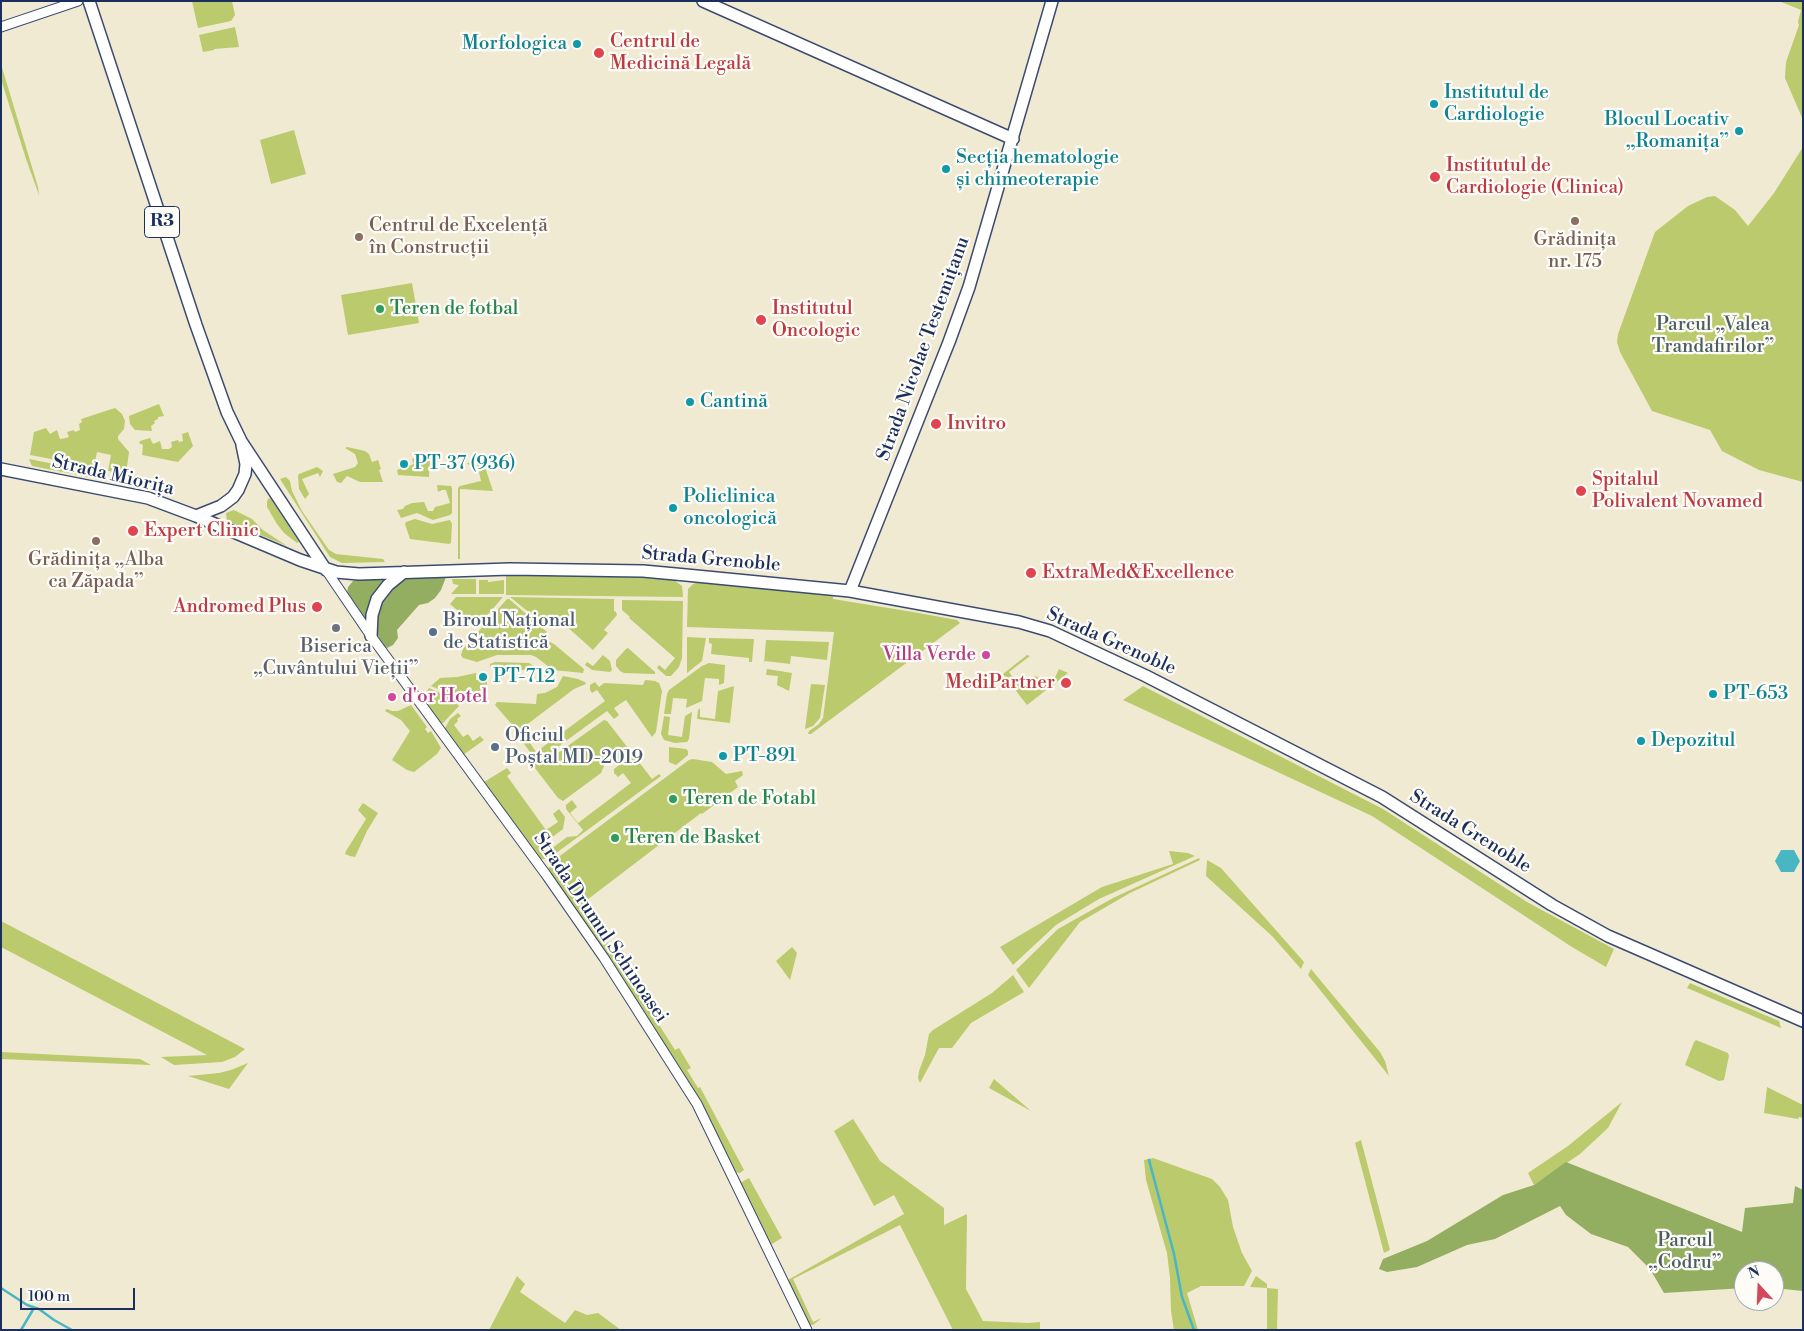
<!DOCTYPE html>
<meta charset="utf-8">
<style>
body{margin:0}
#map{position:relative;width:1804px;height:1331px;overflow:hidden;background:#f1ead3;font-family:"Libre Bodoni",serif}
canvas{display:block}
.frame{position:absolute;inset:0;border:2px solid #1b2f5e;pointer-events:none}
.north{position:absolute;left:1734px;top:1261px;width:50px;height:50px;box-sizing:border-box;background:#fdfcf7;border:1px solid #a3aaba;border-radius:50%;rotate:340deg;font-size:14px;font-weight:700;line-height:20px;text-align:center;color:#1b2f5e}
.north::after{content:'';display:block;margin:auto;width:18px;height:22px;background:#d1495b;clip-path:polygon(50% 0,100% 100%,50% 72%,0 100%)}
.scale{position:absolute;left:20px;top:1288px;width:115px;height:22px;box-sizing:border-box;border:2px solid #1b2f5e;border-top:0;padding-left:6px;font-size:15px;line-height:18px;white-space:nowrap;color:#1b2f5e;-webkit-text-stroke:4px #fdfcf7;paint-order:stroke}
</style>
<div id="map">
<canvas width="1804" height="1331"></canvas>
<div class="frame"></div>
<div class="north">N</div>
<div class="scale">100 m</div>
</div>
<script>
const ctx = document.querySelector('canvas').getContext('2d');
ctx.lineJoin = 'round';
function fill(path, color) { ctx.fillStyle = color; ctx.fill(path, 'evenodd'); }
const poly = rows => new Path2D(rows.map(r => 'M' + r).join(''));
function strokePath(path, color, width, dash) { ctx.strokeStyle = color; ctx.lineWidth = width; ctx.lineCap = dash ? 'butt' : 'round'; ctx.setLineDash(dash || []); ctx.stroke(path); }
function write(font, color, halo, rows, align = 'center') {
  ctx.font = font + ' "Libre Bodoni",serif'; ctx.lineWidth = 4.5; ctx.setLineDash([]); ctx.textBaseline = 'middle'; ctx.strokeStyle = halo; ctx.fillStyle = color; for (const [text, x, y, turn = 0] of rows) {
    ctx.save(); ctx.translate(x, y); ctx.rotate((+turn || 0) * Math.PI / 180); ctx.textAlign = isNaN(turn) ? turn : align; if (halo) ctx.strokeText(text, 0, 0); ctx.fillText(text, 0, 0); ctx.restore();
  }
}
fill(poly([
 [192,1,232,1,235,15,231,21,198,28],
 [1779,1,1803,1,1803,120,1785,78,1786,62,1799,25,1798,22,1801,10],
 [235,27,239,47,214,49,214,50,203,52,199,35],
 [1,64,38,187,39,195,26,159,1,79],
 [294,130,306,174,271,184,260,140],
 [1803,147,1803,482,1759,470,1722,451,1710,430,1652,411,1620,352,1617,342,1618,334,1655,232,1688,206,1707,197,1715,196,1735,210,1748,226,1774,193],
 [412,283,419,323,348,335,341,295],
 [159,404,164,416,158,417,158,419,154,421,155,423,151,426,152,431,135,430,130,424,129,416],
 [115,408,122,414,125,421,124,429,118,436,118,439,129,452,126,474,108,471,111,455,97,452,94,467,30,455,34,432,46,428,50,434,57,430,60,439,66,438,69,437,67,432,74,430,75,432,80,430,79,424,82,422,81,419],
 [188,432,193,446,178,462,142,455,143,445,139,443,140,441,150,438,153,444,160,441,162,449,169,449,172,447,171,442,178,440,179,442,183,441,182,434],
 [347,447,365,451,369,454,372,462,378,460,381,469,379,470,383,482,360,482,347,476,341,483,337,482,333,474,355,467,358,463,355,454,345,448],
 [419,457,430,458,429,477,398,475,397,470,414,464,412,459],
 [29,459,90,471,89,477,32,466],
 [483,461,493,491,460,489,460,559,458,559,458,488,460,486,481,481,477,463,469,465,467,463],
 [317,467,323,471,320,477,318,473,302,479,309,494,305,499,299,489,298,476,299,474],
 [286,477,290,481,292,491,302,511,329,550,336,554,383,559,385,562,342,563,330,557,280,479],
 [437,485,451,486,452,488,452,513,450,515,433,520,417,513,401,518,397,510,403,509,405,506,412,503,424,502,428,511,433,511,435,507,450,503,446,490,442,490,438,492],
 [269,498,271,499,299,542,297,543,284,533,277,524,267,507,267,501],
 [234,510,252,519,263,530,287,546,227,521,226,513],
 [415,519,432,524,450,520,452,524,451,543,449,544,410,539,405,524,406,522],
 [506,575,634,577,674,580,682,586,683,597,506,595],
 [452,579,476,579,476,594,451,594,459,585,453,584],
 [479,580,488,580,488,582,504,580,504,594,479,594],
 [698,582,833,595,833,599,913,612,957,620,960,623,811,734,808,734,809,731,819,724,823,718,834,632,687,627,688,589,693,584],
 [456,597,503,597,477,627,450,604],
 [510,597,614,599,614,611,616,612,617,615,604,630,608,633,593,650,555,616,546,626],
 [507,599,509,599,547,632,536,646,539,648,548,641,554,644,584,669,583,673,553,670,536,657,531,655,497,655,477,662,463,658,461,655,463,649],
 [622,600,683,601,682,658,679,667,671,676,666,676,657,668,659,665,665,670,675,658,629,618,630,617,622,610],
 [687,637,706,638,702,661,687,673],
 [709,638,754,639,752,662,749,662,749,658,711,654,712,644,709,643],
 [766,640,829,642,827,660,791,656,790,664,765,661,764,664],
 [628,648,655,672,655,674,624,673,620,671,616,666,616,660,626,649],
 [603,655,610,661,612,670,610,672,592,670,585,665,587,662,593,666],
 [1027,655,1030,656,1009,672,1020,687,1035,676,1052,684,1059,669,1068,673,1027,705,1003,674],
 [495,662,529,663,542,671,491,668,490,664],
 [709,663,725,665,724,683,719,685,719,679,705,678,702,701,686,708,687,699,673,698,671,714,664,714,667,694,669,690,702,666],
 [767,669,792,673,789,691,777,685,778,676,766,675],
 [476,673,476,680,487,681,487,685,462,704,453,695,431,686,440,678,457,677],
 [563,676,578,679,585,682,586,684,574,689,521,729,518,730,515,728,495,705,497,702,536,704,537,694,545,693,557,687],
 [645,680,655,681,659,683,662,691,656,732,652,737,626,700,614,708,619,715,614,719,607,711,544,757,532,755,520,738,523,733,530,732,533,736,528,740,536,752,605,701,597,690,592,693,590,690,590,685,595,682,599,687,604,683,643,685],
 [811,684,825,685,820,718,813,726,805,729],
 [734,686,730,723,697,719,698,710,700,708,700,717,715,719,718,691],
 [1143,686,1383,809,1527,902,1614,949,1606,967,1572,947,1372,816,1123,700],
 [429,688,451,698,459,706,443,723,441,723,422,698],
 [411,705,427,727,425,729,428,733,431,731,441,748,437,754,414,772,407,770,392,760,410,731,401,720,385,711,387,709,392,711,398,711],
 [692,712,689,739,687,742,675,743,664,740,661,734,664,716,670,717,668,735,682,737,685,716],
 [458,713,461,716,457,719,458,721,454,725,463,737,468,734,473,741,480,736,484,740,463,755,444,730,450,719],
 [604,720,607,721,652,779,659,774,661,776,548,859,540,859,484,784,484,782,507,768,511,773,507,776,546,830,558,822,553,814,559,809,565,817,563,829,546,842,551,849,567,837,577,836,583,830,566,809,566,805,572,800,577,807,570,813,578,823,631,783,623,773,618,777,614,773,614,769,619,765,612,755,602,762,604,766,601,773,563,801,558,798,528,759,541,762,548,760],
 [669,747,686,749,688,751,688,755,676,765,671,763,669,762],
 [693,759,712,762,726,774,742,771,743,775,735,781,738,787,702,814,701,813,583,903,606,933,603,936,675,1050,679,1048,691,1068,687,1070,698,1088,700,1087,744,1170,740,1173,734,1172,673,1059,600,944,547,869,551,866,553,861,689,760],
 [363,803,378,813,367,831,355,857,350,856,345,854,346,851,366,819,358,810],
 [1169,851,1188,853,1195,856,1099,899,1056,925,1013,965,1000,947,1102,887,1173,864],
 [1199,858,1200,860,1130,893,1080,922,1029,988,1016,970,1058,929,1113,898],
 [1207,860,1221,868,1304,962,1301,969,1272,936,1206,876],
 [1,921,127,987,245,1049,235,1057,222,1062,174,1065,161,1057,207,1055,1,947],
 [792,947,797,953,790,980,776,961],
 [1311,969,1380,1052,1385,1061,1389,1076,1308,975],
 [1013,975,1024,992,971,1023,952,1048,939,1048,920,1083,918,1078,919,1071,925,1055,929,1034,933,1030,992,993],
 [1690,983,1779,1021,1781,1028,1687,988],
 [1696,1040,1728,1053,1729,1056,1724,1080,1719,1081,1685,1065,1694,1042],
 [1,1052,140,1059,151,1065,1,1059],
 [248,1063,229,1089,188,1076,219,1073,231,1070],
 [994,1079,1031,1111,989,1088],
 [1767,1087,1803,1105,1803,1118,1799,1117,1798,1119,1764,1113],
 [1622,1102,1608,1128,1580,1154,1534,1185,1528,1173,1568,1146],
 [853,1119,880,1161,944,1208,944,1225,967,1214,966,1289,983,1321,1028,1323,1040,1322,1040,1330,953,1330,900,1225,793,1279,813,1322,822,1318,813,1325,808,1324,787,1282,788,1280,904,1214,894,1195,874,1206,834,1131],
 [1361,1140,1390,1250,1384,1253,1355,1143],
 [1153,1158,1212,1179,1220,1187,1228,1200,1233,1227,1242,1253,1252,1271,1244,1286,1201,1286,1187,1293,1198,1330,1174,1330,1171,1311,1170,1278,1167,1253,1146,1180,1144,1160],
 [749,1178,782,1238,770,1245,740,1183],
 [517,1276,525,1284,520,1292,565,1323,575,1310,587,1315,598,1313,621,1330,489,1330],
 [1256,1276,1267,1284,1267,1288,1278,1289,1277,1330,1267,1330,1267,1288,1250,1287]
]), '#baca6c');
fill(poly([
 [446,577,441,590,435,598,428,603,419,605,397,630,398,638,393,645,387,648,383,645,376,632,375,619,383,596,398,582,403,580,411,578],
 [383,579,384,584,366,618,364,618,347,593,348,587,353,581,358,580],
 [1566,1162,1742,1232,1745,1208,1793,1203,1795,1186,1803,1190,1803,1291,1774,1288,1774,1271,1744,1271,1744,1288,1664,1293,1650,1269,1628,1247,1591,1234,1566,1215,1560,1206,1495,1239,1467,1245,1417,1267,1387,1272,1379,1269,1383,1259,1427,1241,1503,1195,1534,1185]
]), '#93ae60');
fill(poly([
 [1781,850,1794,850,1800,861,1794,872,1781,872,1775,861]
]), '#49b6c4');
strokePath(poly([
 [1149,1160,1174,1254,1182,1297,1194,1330],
 [1,1288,27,1305,39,1309,54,1320,72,1330],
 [21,1330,34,1308]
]), '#49b6c4', 2.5);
const minor = poly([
 [1,27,78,1],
 [326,570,371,636,547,876,604,958,697,1104,807,1330]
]);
const major = poly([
 [89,1,196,325,227,412,241,441,326,570],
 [703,1,1013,139],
 [1,469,148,498,196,516,300,560,336,572,359,574,510,569,643,571,686,575,850,591,1019,622,1050,631,1146,676,1382,797,1552,905,1608,936,1803,1021],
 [196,516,221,506,233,497,238,490,245,474,246,464,242,445],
 [850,591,949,342,969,287,1052,1],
 [371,636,372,615,377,599,388,585,404,572]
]);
strokePath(minor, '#3b4b70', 11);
strokePath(major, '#3b4b70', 14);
strokePath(minor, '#fff', 9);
strokePath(major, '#fff', 11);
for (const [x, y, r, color] of [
 [577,44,5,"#0f9aa8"],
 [599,53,6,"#e0444e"],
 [1434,104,5,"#0f9aa8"],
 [1739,131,5,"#0f9aa8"],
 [946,169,5,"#0f9aa8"],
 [1435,177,6,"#e0444e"],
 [1575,221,5,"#8d6e63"],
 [359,237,5,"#8d6e63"],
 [380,309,5,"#2e9e5b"],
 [761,320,6,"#e0444e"],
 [690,402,5,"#0f9aa8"],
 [936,424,6,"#e0444e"],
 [404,464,5,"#0f9aa8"],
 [1581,491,6,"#e0444e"],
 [673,508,5,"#0f9aa8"],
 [133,531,6,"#e0444e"],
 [96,541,5,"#8d6e63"],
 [1031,573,6,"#e0444e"],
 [317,607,6,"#e0444e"],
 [336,628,5,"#6b7280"],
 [433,632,5,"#5c6f8a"],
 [986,655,5,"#d1479c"],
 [483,677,5,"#0f9aa8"],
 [1066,683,6,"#e0444e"],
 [1713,694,5,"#0f9aa8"],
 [392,697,5,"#d1479c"],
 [1641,741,5,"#0f9aa8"],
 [495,747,5,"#5c6f8a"],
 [723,756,5,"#0f9aa8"],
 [673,799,5,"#2e9e5b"],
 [615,838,5,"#2e9e5b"]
]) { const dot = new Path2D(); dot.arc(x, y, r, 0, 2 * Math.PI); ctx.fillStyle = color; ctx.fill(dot); strokePath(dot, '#fdfcf7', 2); }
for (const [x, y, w] of [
 [162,222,35]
]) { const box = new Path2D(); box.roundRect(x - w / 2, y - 15.5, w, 31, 4); ctx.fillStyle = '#fdfcf7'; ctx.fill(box); strokePath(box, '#1b2f5e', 1); }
write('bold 18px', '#1b2f5e', null, [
 ["R3",162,222]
]);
write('19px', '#be3a42', '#fdfcf7', [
 ["Centrul de",610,42],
 ["Medicină Legală",610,64],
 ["Institutul de",1446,166],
 ["Cardiologie (Clinica)",1446,188],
 ["Institutul",772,309],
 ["Oncologic",772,331],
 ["Invitro",947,424],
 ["Spitalul",1592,480],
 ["Polivalent Novamed",1592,502],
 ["Expert Clinic",144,531],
 ["ExtraMed&Excellence",1042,573],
 ["Andromed Plus",306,607,"right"],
 ["MediPartner",1055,683,"right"]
], 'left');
write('19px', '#0d838f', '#fdfcf7', [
 ["Morfologica",567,44,"right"],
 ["Institutul de",1444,93],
 ["Cardiologie",1444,115],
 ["Blocul Locativ",1729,120,"right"],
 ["„Romanița”",1729,142,"right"],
 ["Secția hematologie",956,158],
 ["și chimeoterapie",956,180],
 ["Cantină",700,402],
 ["PT-37 (936)",414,464],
 ["Policlinica",683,497],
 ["oncologică",683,519],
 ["PT-712",493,677],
 ["PT-653",1723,694],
 ["Depozitul",1651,741],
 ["PT-891",733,756]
], 'left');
write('19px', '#785e54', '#fdfcf7', [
 ["Centrul de Excelență",369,226,"left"],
 ["în Construcții",369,248,"left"],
 ["Grădinița",1575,240],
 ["nr. 175",1575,262],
 ["Grădinița „Alba",96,560],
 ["ca Zăpada”",96,582]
]);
write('19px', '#27864d', '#fdfcf7', [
 ["Teren de fotbal",390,309],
 ["Teren de Fotabl",683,799],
 ["Teren de Basket",625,838]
], 'left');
write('19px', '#4b5e62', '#fdfcf7', [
 ["Parcul „Valea",1713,325],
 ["Trandafirilor”",1713,347],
 ["Parcul",1685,1241],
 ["„Codru”",1685,1263]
]);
write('19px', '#1b2f5e', '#fdfcf7', [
 ["Strada Nicolae Testemițanu",924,349,-70],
 ["Strada Miorița",113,476,13],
 ["Strada Grenoble",711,560,5],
 ["Strada Grenoble",1111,642,24],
 ["Strada Grenoble",1470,832,32],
 ["Strada Drumul Schinoasei",600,928,56]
]);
write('19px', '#4e5e75', '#fdfcf7', [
 ["Biroul Național",443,621],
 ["de Statistică",443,643],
 ["Oficiul",505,736],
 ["Poștal MD-2019",505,758]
], 'left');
write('19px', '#5b616d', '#fdfcf7', [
 ["Biserica",336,647],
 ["„Cuvântului Vieții”",336,669]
]);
write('19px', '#b23c85', '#fdfcf7', [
 ["Villa Verde",976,655],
 ["d'or Hotel",402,697,"left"]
], 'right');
</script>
